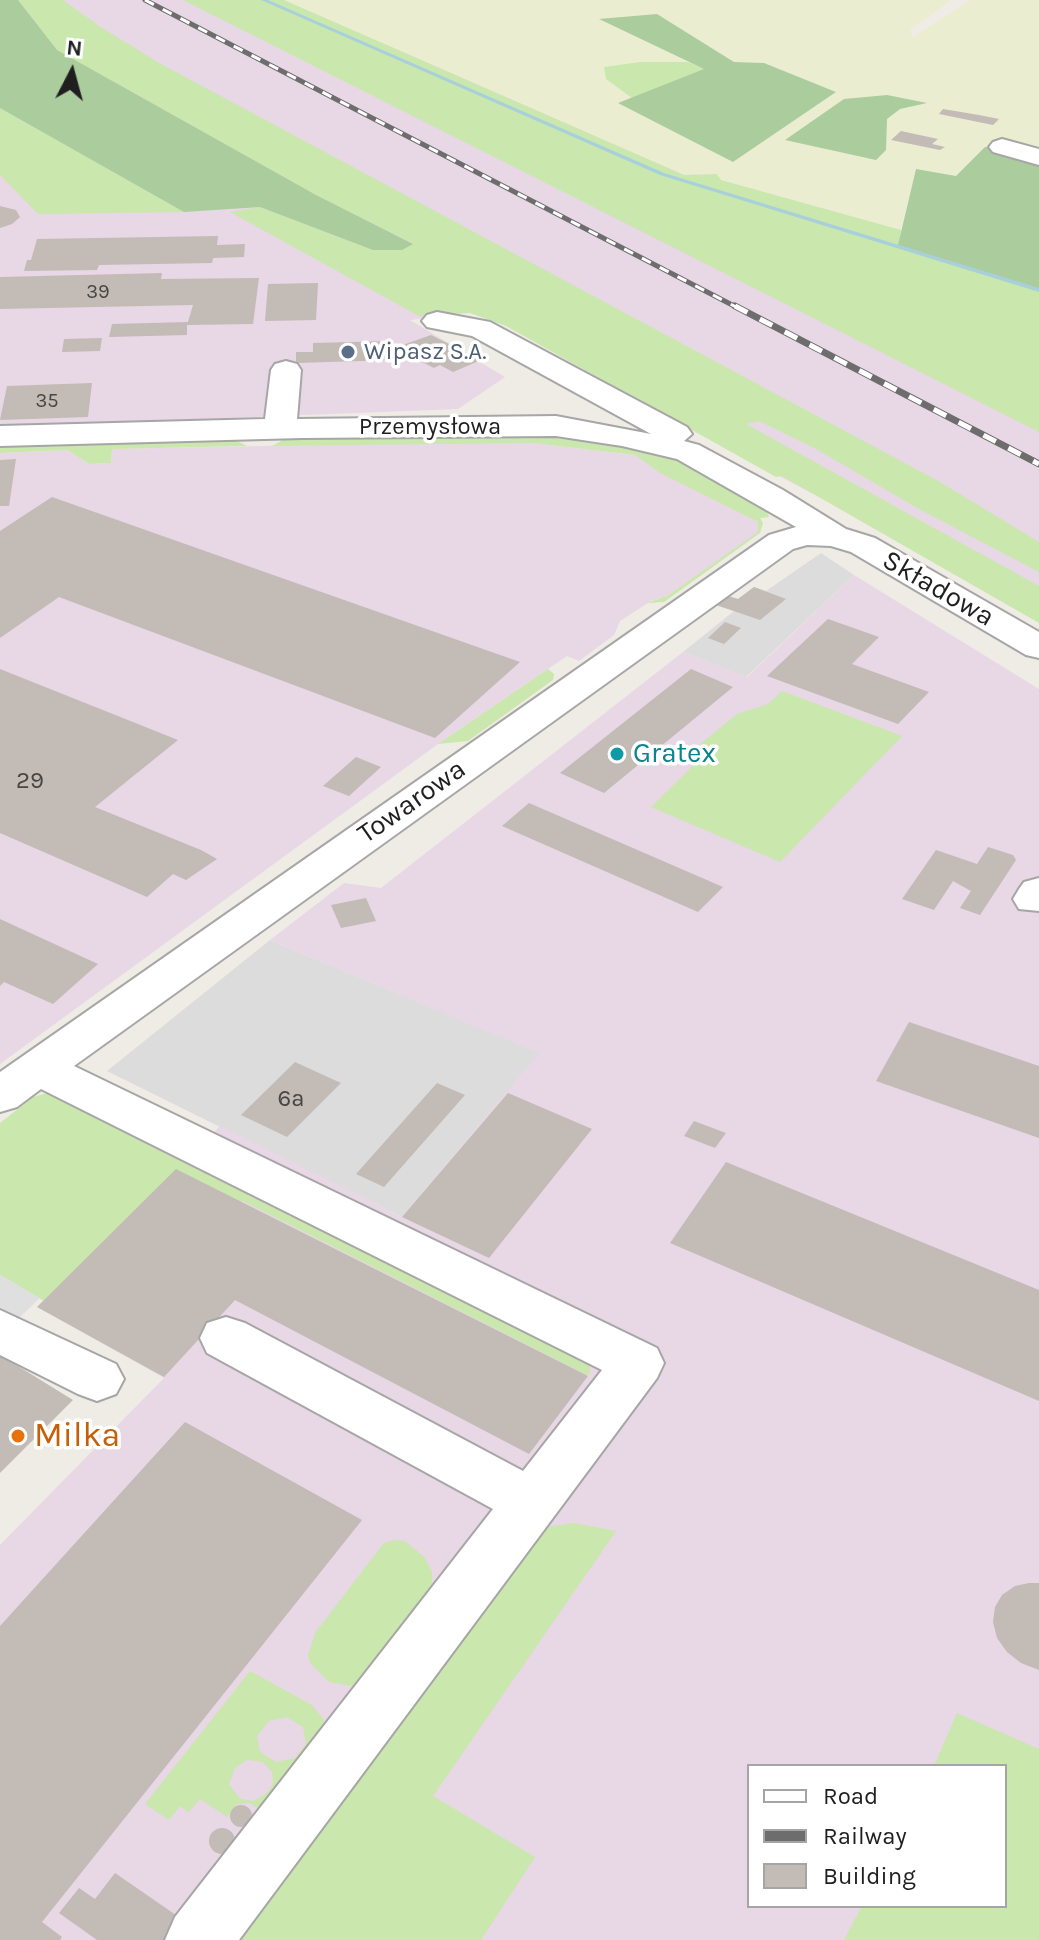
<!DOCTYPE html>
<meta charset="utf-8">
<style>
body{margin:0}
#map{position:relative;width:1039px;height:1940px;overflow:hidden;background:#efece5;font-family:Karla,sans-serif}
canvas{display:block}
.legend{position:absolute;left:747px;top:1764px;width:260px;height:144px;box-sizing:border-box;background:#fff;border:2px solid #a5a5a5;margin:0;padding:10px 14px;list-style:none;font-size:24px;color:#1f1f1f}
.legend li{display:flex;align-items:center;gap:16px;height:40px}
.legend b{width:40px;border:2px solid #a5a5a5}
.north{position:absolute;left:32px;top:32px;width:80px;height:80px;-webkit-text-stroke:6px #fff;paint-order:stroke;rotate:6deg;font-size:22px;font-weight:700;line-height:32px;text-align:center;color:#1f1f1f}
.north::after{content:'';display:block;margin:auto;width:28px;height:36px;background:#1f1f1f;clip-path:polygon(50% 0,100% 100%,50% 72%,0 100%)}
</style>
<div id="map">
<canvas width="1039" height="1940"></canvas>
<ul class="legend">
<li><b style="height:10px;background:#fff"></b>Road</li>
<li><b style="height:10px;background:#6d6d6d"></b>Railway</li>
<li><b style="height:22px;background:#c3bbb5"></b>Building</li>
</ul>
<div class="north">N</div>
</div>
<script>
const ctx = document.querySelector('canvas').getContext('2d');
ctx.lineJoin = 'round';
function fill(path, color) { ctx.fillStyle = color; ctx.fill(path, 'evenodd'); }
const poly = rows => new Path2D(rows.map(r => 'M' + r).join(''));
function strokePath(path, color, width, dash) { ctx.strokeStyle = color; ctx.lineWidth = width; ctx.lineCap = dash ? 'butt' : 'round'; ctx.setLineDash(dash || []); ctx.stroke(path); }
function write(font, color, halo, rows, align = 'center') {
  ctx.font = font + ' Karla,sans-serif'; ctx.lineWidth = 7; ctx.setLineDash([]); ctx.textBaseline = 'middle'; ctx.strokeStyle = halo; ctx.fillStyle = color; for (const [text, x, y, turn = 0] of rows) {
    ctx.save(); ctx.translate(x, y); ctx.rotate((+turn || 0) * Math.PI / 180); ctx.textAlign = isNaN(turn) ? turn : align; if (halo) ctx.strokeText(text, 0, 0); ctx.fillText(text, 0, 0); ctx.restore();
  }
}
fill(poly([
 [821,553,854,575,746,677,683,652,734,611,716,605,728,596,738,599,754,587,766,591],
 [270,940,540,1053,402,1217,107,1071]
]), '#dddcdc');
fill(poly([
 [0,0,282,0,672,167,1039,276,1039,618,969,576,724,447,508,325,469,312,410,320,505,377,458,409,0,427],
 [464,442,532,443,635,455,661,473,758,522,759,532,667,596,651,601,620,621,614,635,579,661,567,656,438,744,0,1064,0,453,67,450,89,464,111,463,112,449],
 [854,575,1039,689,1039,1940,0,1940,0,1545,164,1378,37,1307,220,1126,402,1217,539,1053,270,940,344,883,381,888,683,652,747,677],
 [749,1766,1005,1766,1005,1906,749,1906]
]), '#e8d7e5');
fill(poly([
 [284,0,951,0,910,30,913,37,970,0,1039,0,1039,154,985,147,956,176,916,169,901,230,721,180,717,174,684,175],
 [657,14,734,62,764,63,836,92,733,162,619,103,632,98,606,79,640,62,688,62,601,20]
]), '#ebedd1');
fill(poly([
 [18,0,63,0,102,28,161,64,940,482,1039,542,1039,572,919,509,816,449,759,421,746,424,1039,586,1039,623,782,476,776,477,506,326,470,313,419,316,230,212,260,207,373,250,412,243,316,195,57,50],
 [183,0,284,0,684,175,717,174,721,180,901,230,899,245,1039,290,1039,432],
 [640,62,688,62,705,69,632,98,606,79,604,67],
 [0,108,184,212,38,214,0,175],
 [543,432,593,438,678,459,764,505,769,517,760,518,763,523,760,533,664,602,647,603,667,596,758,532,758,522,660,473,635,455,532,443,272,446,290,436],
 [233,439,247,446,112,449,111,463,89,464,67,450,0,453,0,444],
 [548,669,554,674,553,680,468,741,438,744],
 [782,691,902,736,780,862,651,807,706,753,693,750,737,714,768,704],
 [48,1093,69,1094,590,1356,590,1374,587,1375,243,1201,44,1301,0,1275,0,1123,33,1097],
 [574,1523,616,1531,433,1796,535,1857,481,1940,216,1940,541,1528],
 [393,1540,405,1541,425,1558,432,1572,432,1588,362,1683,351,1686,329,1682,310,1663,308,1655,315,1633,383,1544],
 [250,1671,312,1705,324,1720,325,1733,264,1812,250,1803,237,1804,227,1817,200,1799,189,1812,180,1806,169,1820,145,1804],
 [287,1717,303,1727,306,1744,295,1758,276,1762,260,1752,257,1736,269,1721],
 [247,1760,263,1762,272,1772,273,1783,268,1792,254,1801,240,1799,229,1784,235,1768],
 [957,1713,1039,1749,1039,1940,844,1940,862,1906,1005,1906,1005,1766,934,1766]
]), '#cae7ad');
fill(poly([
 [0,0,18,0,57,50,316,195,413,244,402,250,373,250,260,207,184,212,0,108],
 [657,14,734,62,764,63,836,92,733,162,618,103,704,69,599,19],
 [887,95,927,103,900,109,887,119,886,150,876,160,785,140,844,99],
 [985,147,1039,154,1039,290,898,245,916,169,956,176]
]), '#abcc9c');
fill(poly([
 [0,1275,40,1298,3,1333,0,1332]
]), '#dfdfdf');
fill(poly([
 [261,0,268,0,664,173,1039,288,1039,292,660,175,261,0]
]), '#a8d0da');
fill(poly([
 [943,109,979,115,999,119,993,125,939,114],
 [901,131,938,139,932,144,945,147,940,150,891,140],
 [0,206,16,210,20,217,12,224,0,228],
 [218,236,217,245,245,244,244,257,213,258,212,263,99,265,97,270,24,271,27,260,31,260,37,239],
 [162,273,161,279,259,278,253,324,187,325,187,335,109,337,112,324,188,322,193,305,0,309,0,277],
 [318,283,316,320,265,321,268,284],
 [431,335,481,360,453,372,440,365,434,368,394,348],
 [102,338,100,351,62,352,64,339],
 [392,341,393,360,296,363,296,352,313,352,313,343],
 [92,383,88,417,0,420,7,386],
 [16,459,9,506,0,506,0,460],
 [52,497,520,662,435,738,59,597,0,638,0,531],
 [754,587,786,599,760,620,716,605,728,596,738,599],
 [828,619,879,637,852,664,929,692,898,724,767,676],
 [725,622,741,628,724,644,708,638],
 [0,669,178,740,95,807,201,850,217,859,186,880,173,874,147,897,0,833],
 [691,669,733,687,604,793,560,773],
 [356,757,381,767,349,796,323,786],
 [529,803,723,887,698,912,502,826],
 [988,847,1013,855,1016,860,980,915,960,908,971,891,953,881,934,910,902,899,936,850,977,864],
 [366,898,376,921,341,928,331,905],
 [0,919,98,964,53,1004,4,982,0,986],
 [909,1022,1039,1066,1039,1138,876,1081],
 [295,1062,341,1083,287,1137,241,1115],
 [437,1083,465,1095,384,1187,356,1174],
 [508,1093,592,1129,489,1258,402,1217],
 [694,1121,726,1133,715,1148,684,1136],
 [726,1162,1039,1290,1039,1401,670,1243],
 [176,1169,588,1376,529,1454,235,1300,164,1377,37,1307],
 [0,1355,73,1400,0,1473],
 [185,1422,362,1520,42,1922,62,1937,60,1940,0,1940,0,1626],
 [1029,1583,1039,1583,1039,1670,1021,1663,1007,1652,997,1638,993,1622,995,1607,1002,1595,1015,1586],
 '230 1816a11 11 0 1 1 22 0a11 11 0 1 1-22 0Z',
 '209 1841a13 13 0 1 1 26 0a13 13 0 1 1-26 0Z',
 [115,1873,186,1922,172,1940,97,1940,59,1913,79,1888,95,1899]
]), '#c3bbb5');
const minor = poly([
 [1002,139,1039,149,1039,165,993,152,989,147,993,142,1002,139],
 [437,312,490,322,687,427,692,434,684,441,699,445,783,490,846,529,875,538,1039,632,1039,658,1026,655,851,552,831,546,807,545,793,549,74,1066,657,1348,664,1363,657,1378,239,1940,165,1940,175,1917,493,1509,207,1353,200,1338,207,1323,226,1317,245,1323,523,1471,602,1370,41,1089,17,1107,0,1112,0,1072,769,535,796,527,677,459,622,446,556,436,302,438,0,446,0,426,265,419,271,370,275,364,286,361,297,364,301,370,297,419,556,416,651,434,472,336,427,327,422,321,427,315,437,312],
 [1039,878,1039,911,1019,909,1013,899,1019,889,1024,882,1039,878],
 [0,1310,116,1364,124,1379,116,1394,97,1401,78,1394,0,1355,0,1310]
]);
strokePath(minor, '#a6a6a6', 4);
fill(minor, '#fff');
const railFar1 = poly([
 [145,0,738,308]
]);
const rail = poly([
 [735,306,1039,464]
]);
strokePath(railFar1, '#6d6d6d', 5);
strokePath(rail, '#6d6d6d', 7);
strokePath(railFar1, '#fff', 3, [10]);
strokePath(rail, '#fff', 5, [14]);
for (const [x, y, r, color] of [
 [348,352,8,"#5c6f8a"],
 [617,754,8,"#0f9aa8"],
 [18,1436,8,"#e8710a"]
]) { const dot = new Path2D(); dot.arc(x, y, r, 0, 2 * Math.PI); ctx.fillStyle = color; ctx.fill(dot); strokePath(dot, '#fff', 3); }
write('20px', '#484644', null, [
 ["39",98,292],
 ["35",47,401]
]);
write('24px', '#4e5e75', '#fff', [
 ["Wipasz S.A.",364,352]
], 'left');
write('24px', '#1f1f1f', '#fff', [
 ["Przemysłowa",430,427]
]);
write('24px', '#484644', null, [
 ["29",30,781],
 ["6a",291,1099]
]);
write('28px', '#1f1f1f', '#fff', [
 ["Składowa",938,589,30],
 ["Towarowa",412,802,-35]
]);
write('28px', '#0d838f', '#fff', [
 ["Gratex",633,754]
], 'left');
write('34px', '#c56008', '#fff', [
 ["Milka",34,1436]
], 'left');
</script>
